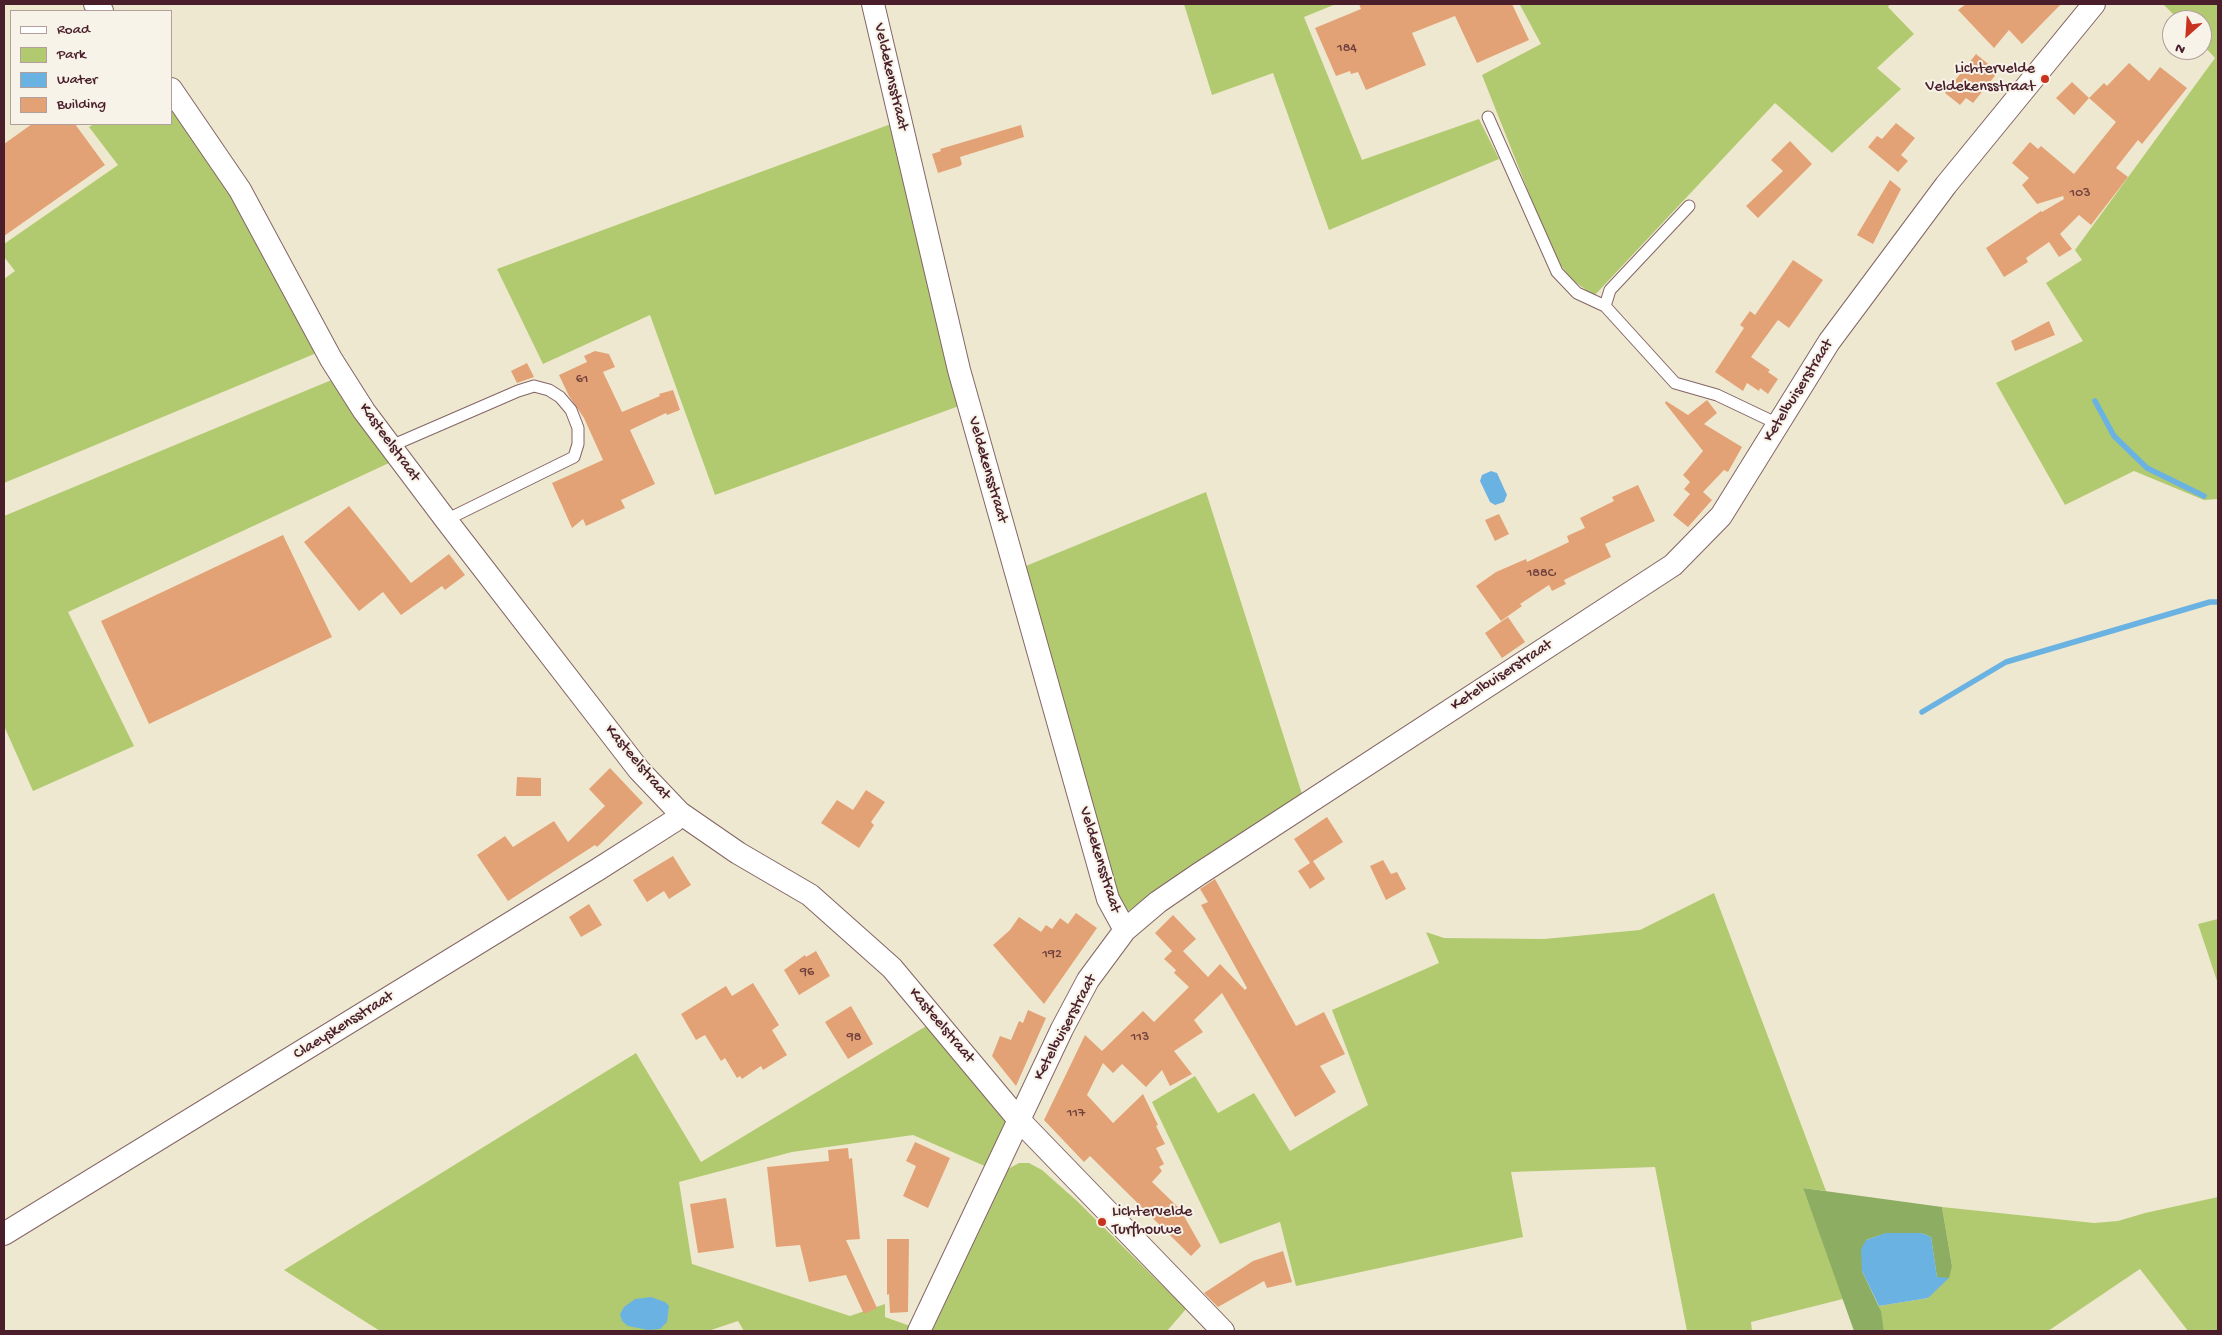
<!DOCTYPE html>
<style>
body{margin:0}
#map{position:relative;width:2222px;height:1335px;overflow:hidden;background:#efe8d0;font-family:"Gochi Hand",sans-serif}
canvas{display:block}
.frame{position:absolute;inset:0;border:5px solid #4a1f2b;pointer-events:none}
.legend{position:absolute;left:10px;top:10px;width:162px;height:115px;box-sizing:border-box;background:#f7f3e8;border:1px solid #b29e9c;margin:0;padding:6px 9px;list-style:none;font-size:15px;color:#4a1f2b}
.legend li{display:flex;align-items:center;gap:10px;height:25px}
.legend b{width:25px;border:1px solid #b29e9c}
.north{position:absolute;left:2162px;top:10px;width:50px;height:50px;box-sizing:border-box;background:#f7f3e8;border:1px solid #b29e9c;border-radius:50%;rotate:206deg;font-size:14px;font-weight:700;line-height:20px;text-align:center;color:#4a1f2b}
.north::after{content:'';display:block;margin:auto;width:18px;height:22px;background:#c8321e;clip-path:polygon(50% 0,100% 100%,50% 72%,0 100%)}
</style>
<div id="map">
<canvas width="2222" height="1335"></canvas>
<div class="frame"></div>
<ul class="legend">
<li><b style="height:6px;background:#fff"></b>Road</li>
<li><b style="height:14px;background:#b2ca6f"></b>Park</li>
<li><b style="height:14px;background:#6ab2e2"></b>Water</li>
<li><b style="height:14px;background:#e3a276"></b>Building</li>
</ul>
<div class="north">N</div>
</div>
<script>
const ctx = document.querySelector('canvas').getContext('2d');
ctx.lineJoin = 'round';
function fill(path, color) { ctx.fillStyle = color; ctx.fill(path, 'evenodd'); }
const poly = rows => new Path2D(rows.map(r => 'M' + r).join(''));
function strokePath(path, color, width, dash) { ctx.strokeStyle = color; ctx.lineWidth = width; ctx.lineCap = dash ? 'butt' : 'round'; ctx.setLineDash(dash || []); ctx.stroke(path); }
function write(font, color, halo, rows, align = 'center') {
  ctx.font = font + ' "Gochi Hand",sans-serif'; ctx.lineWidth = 4; ctx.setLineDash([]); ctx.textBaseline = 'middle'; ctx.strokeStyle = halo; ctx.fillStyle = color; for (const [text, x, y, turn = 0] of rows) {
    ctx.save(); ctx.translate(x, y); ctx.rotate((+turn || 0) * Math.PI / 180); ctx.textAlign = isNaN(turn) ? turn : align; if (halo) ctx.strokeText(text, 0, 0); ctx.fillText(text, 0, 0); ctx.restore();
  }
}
fill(poly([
 [1184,4,1336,4,1304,17,1362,160,1479,119,1499,159,1329,230,1273,73,1212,95],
 [1522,4,1890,4,1888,7,1914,34,1877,68,1901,89,1832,153,1775,103,1594,296,1570,278,1553,254,1482,75,1541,44,1520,5],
 [2163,4,2218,4,2218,499,2204,500,2134,471,2065,505,1996,383,2083,341,2046,283,2082,260,2075,250,2215,58,2202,44,2202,20,2179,20],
 [171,104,234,196,319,352,4,483,4,279,15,271,4,257,4,244,118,165,89,127,94,124,171,124],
 [891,124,959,406,715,495,650,315,543,364,497,269],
 [334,379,389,463,68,612,134,746,33,791,4,726,4,516],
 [1206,492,1302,794,1128,911,1118,900,1021,568],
 [1714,893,1826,1191,1803,1188,1843,1299,1751,1322,1752,1331,1687,1331,1655,1167,1511,1172,1523,1237,1296,1286,1280,1222,1220,1244,1152,1102,1195,1076,1218,1113,1254,1093,1290,1151,1368,1105,1332,1010,1439,963,1426,932,1444,938,1544,939,1640,930],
 [2218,919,2218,984,2198,924],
 [928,1025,1011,1121,987,1167,913,1135,792,1152,679,1182,692,1264,850,1316,885,1304,885,1317,913,1327,911,1331,744,1331,738,1321,708,1331,380,1331,284,1270,636,1053,701,1162],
 [1019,1163,1029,1163,1042,1170,1077,1201,1186,1309,1167,1331,930,1331,1008,1169],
 [2218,1197,2218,1331,2188,1331,2140,1269,2048,1331,1884,1331,1879,1306,1928,1298,1952,1266,1942,1207,2094,1223,2118,1221,2145,1213]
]), '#b2ca6f');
fill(poly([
 [1803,1188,1942,1207,1952,1266,1949,1278,1937,1278,1931,1237,1921,1233,1887,1233,1866,1240,1862,1271,1881,1311,1884,1331,1854,1331]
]), '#8dae62');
fill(poly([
 [1491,471,1497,473,1507,495,1504,502,1495,505,1490,502,1480,481,1482,475],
 [1886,1233,1921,1233,1931,1237,1937,1277,1949,1278,1928,1298,1879,1306,1862,1271,1861,1249,1866,1240],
 [651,1297,665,1302,669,1306,667,1322,660,1329,648,1330,628,1326,622,1321,620,1314,624,1307,635,1299]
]), '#6ab2e2');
strokePath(poly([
 [2095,401,2114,436,2147,468,2204,496],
 [1922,712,2006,662,2210,602,2218,602]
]), '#6ab2e2', 5.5);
fill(poly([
 [1359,4,1512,4,1529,40,1477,63,1455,16,1412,33,1426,65,1366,90,1358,72,1351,74,1350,71,1336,76,1315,28,1361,9],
 [1966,4,2061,4,2022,44,2009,30,1994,48,1958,10],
 [1976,54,1998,72,1973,103,1966,98,1960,105,1945,93],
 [2129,63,2149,81,2160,67,2187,88,2142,144,2138,140,2116,168,2128,177,2091,225,2079,215,2060,234,2072,249,2059,257,2049,242,2026,258,2028,262,2004,277,1986,248,2041,211,2042,212,2064,199,2063,196,2037,204,2022,185,2029,178,2012,163,2030,142,2038,149,2041,146,2074,174,2116,122,2089,98,2104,83,2107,86],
 [2072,82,2089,98,2074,115,2056,98],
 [1896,123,1915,138,1901,155,1908,161,1898,172,1868,147,1877,136,1882,139],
 [32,124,75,124,105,165,4,236,4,144],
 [1021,125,1024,137,960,157,962,164,960,166,938,173,932,154,941,151,940,149],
 [1790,141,1812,164,1758,218,1746,206,1783,171,1771,160],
 [1890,180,1901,189,1873,244,1857,235],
 [1793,260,1823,280,1789,328,1778,320,1751,357,1770,370,1768,372,1778,379,1768,394,1760,388,1759,391,1747,383,1743,391,1715,372,1744,328,1740,325,1750,311,1755,315],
 [2049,321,2055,335,2015,351,2011,341],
 [595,351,609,354,615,367,603,372,622,412,660,396,659,394,673,390,680,410,667,415,666,413,630,430,655,484,621,500,625,508,586,526,583,519,572,528,552,483,603,460,584,418,569,396,559,375,587,362,584,356],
 [527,363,534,377,517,383,511,371],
 [1707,400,1717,413,1704,424,1742,447,1728,472,1724,470,1703,492,1712,500,1688,527,1673,515,1690,494,1684,489,1690,482,1683,475,1703,451,1665,403,1666,401,1688,415],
 [1638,485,1655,521,1605,544,1611,557,1564,580,1566,584,1552,591,1549,585,1520,604,1522,606,1501,621,1476,586,1496,572,1526,559,1527,562,1569,542,1567,536,1585,528,1580,518,1614,501,1612,497],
 [349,506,411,583,449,554,465,575,445,590,442,586,401,615,383,592,359,611,304,542],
 [1499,514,1509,534,1495,541,1485,520],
 [283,535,332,637,149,724,101,621],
 [1508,617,1525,642,1502,658,1485,633],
 [610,768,643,803,597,847,595,845,508,901,477,855,505,836,513,847,554,821,568,842,605,806,589,789],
 [517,777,541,778,541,796,516,796],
 [866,790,885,802,871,822,874,825,859,848,821,823,837,800,853,810],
 [1327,817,1343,842,1313,861,1325,879,1310,889,1298,871,1310,863,1294,839],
 [673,856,691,885,669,899,664,891,647,902,633,880],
 [1383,860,1391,874,1397,872,1406,889,1386,900,1370,866],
 [1215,879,1296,1026,1324,1012,1345,1054,1320,1066,1336,1092,1295,1117,1222,993,1194,1020,1203,1032,1174,1051,1192,1074,1170,1086,1162,1070,1146,1087,1122,1064,1113,1073,1103,1063,1087,1095,1113,1123,1143,1094,1158,1125,1156,1126,1165,1144,1156,1148,1164,1164,1159,1167,1162,1171,1152,1182,1180,1209,1201,1246,1191,1256,1090,1156,1084,1162,1044,1120,1085,1035,1102,1051,1143,1011,1154,1022,1189,987,1174,973,1176,970,1164,959,1172,951,1155,933,1173,915,1196,939,1183,951,1208,977,1220,964,1245,990,1247,988,1201,905,1208,902,1200,889],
 [589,904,602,925,581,937,569,917],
 [1076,913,1097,928,1044,1004,993,945,1010,930,1019,917,1041,932,1046,925,1052,929,1060,918,1068,924],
 [816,951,830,976,799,995,784,970,805,955,806,957],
 [753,983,779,1025,772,1030,787,1055,763,1070,761,1066,742,1079,740,1076,737,1078,725,1058,721,1061,705,1035,696,1040,681,1014,726,986,732,996],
 [851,1006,873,1044,848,1059,825,1022],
 [1028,1010,1046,1018,1016,1086,992,1056,1000,1036,1011,1040,1019,1021,1023,1023],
 [915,1142,950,1158,928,1208,903,1196,916,1166,906,1161],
 [848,1148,849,1159,852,1158,860,1239,846,1240,877,1308,864,1314,846,1275,809,1282,800,1245,776,1247,767,1167,829,1161,828,1150],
 [726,1198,734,1248,698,1253,690,1204],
 [887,1239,909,1239,908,1312,890,1313,889,1294,887,1295],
 [1283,1251,1292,1282,1267,1288,1264,1281,1218,1307,1204,1293,1253,1261]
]), '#e3a276');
const service = poly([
 [1488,117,1557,272,1577,293,1605,306,1675,383,1717,395,1778,424],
 [1605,306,1610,290,1689,206],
 [392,448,398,443,518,391,534,386,549,390,560,397,571,410,578,428,578,444,574,457,446,520]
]);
const minor = poly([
 [95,4,102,11],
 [873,4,959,370,1108,899,1125,930],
 [171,89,240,190,331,359,364,411,446,520,639,770,680,813,738,853,810,895,892,968,1019,1120,1223,1331],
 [4,1234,597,870,674,821,680,813],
 [919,1331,1062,1029,1088,980,1125,930,1158,902,1199,874,1673,565,1721,516,1829,342,1946,185,2094,4]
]);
strokePath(service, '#846565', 13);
strokePath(minor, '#846565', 24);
strokePath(service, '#fff', 11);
strokePath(minor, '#fff', 22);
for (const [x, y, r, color] of [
 [2045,79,5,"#c8321e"],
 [1102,1222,5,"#c8321e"]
]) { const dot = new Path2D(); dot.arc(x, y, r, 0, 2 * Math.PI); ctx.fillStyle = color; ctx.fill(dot); strokePath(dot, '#f7f3e8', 2); }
write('14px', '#70403e', null, [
 ["184",1347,49],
 ["103",2080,194],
 ["61",582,380],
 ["188C",1541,574],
 ["192",1052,955],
 ["96",807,973],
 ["98",854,1038],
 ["113",1140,1038],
 ["117",1076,1114]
]);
write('16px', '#4a1f2b', '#f7f3e8', [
 ["Lichtervelde",2035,70],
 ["Veldekensstraat",2035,88],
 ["Lichtervelde",1112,1213,"left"],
 ["Turfhouwe",1112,1231,"left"]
], 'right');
write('16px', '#4a1f2b', '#f7f3e8', [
 ["Veldekensstraat",890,77,77],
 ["Ketelbuiserstraat",1799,391,-58],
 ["Kasteelstraat",389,443,54],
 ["Veldekensstraat",987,470,74],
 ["Ketelbuiserstraat",1502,676,-33],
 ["Kasteelstraat",637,763,50],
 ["Veldekensstraat",1099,860,73],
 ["Claeyskensstraat",344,1026,-32],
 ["Kasteelstraat",941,1026,50],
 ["Ketelbuiserstraat",1066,1028,-62]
]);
</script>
